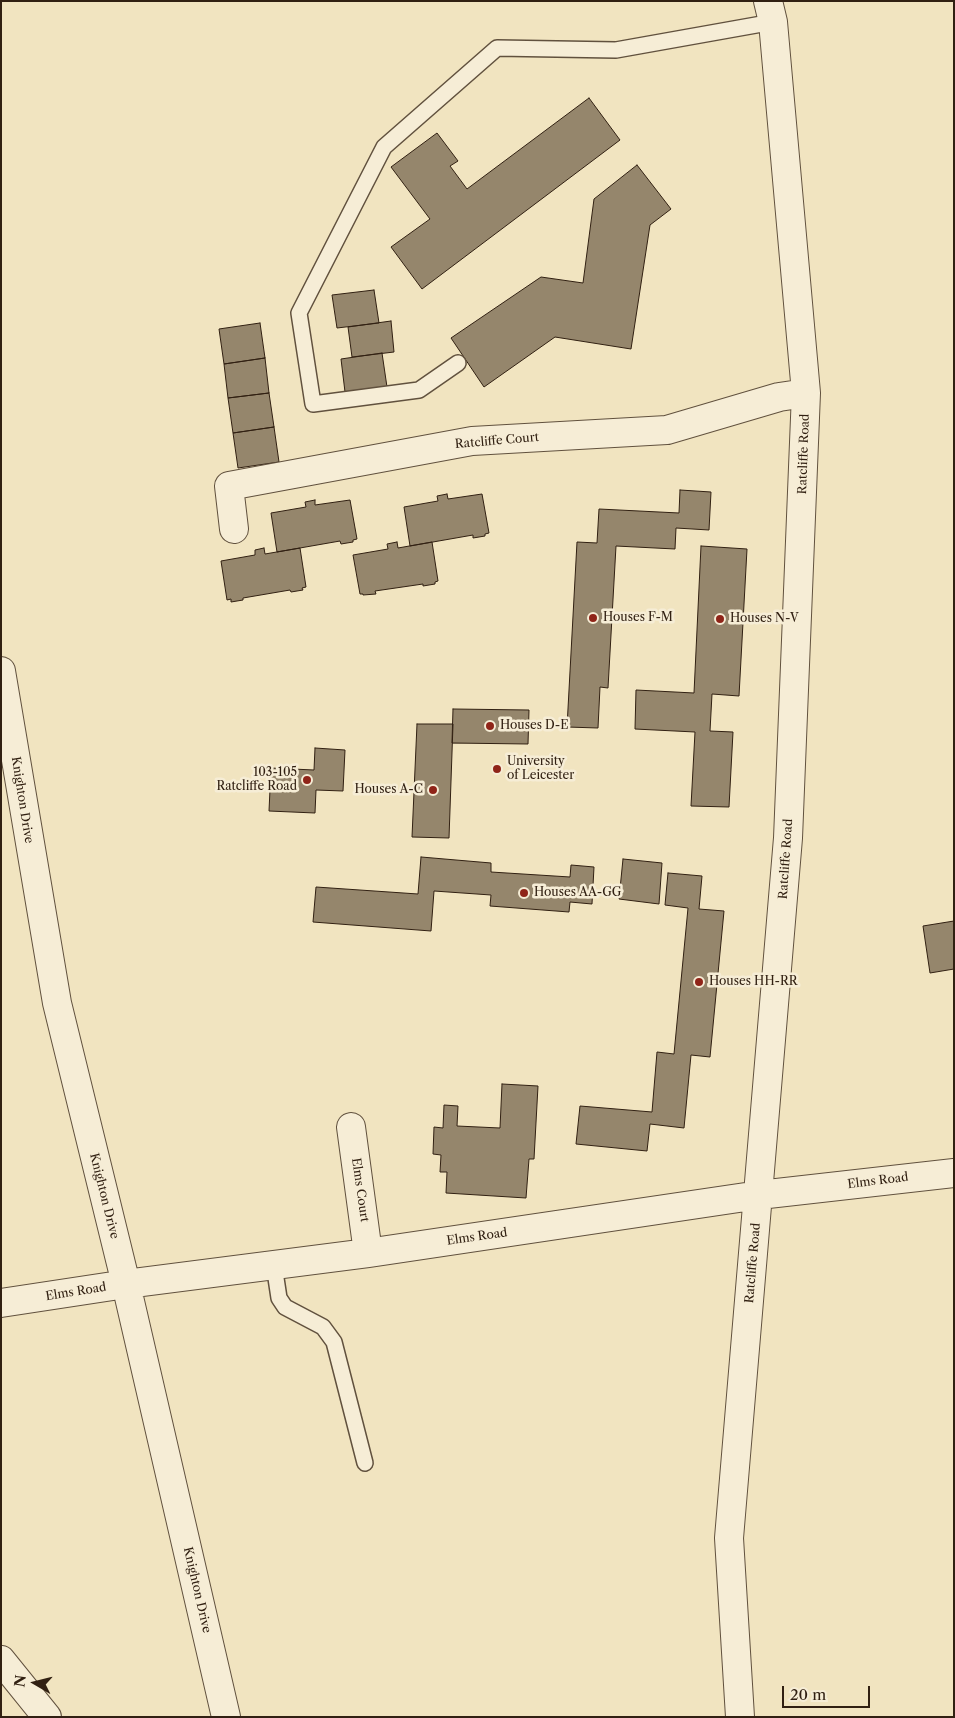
<!DOCTYPE html>
<style>
body{margin:0}
#map{position:relative;width:955px;height:1718px;overflow:hidden;background:#f1e4c0;font-family:"Libre Caslon Text",serif}
canvas{display:block}
.frame{position:absolute;inset:0;border:2px solid #312012;pointer-events:none}
.north{position:absolute;left:10px;top:1658px;width:50px;height:50px;-webkit-text-stroke:4px #f6edd6;paint-order:stroke;rotate:278deg;font-size:14px;font-weight:700;line-height:20px;text-align:center;color:#312012}
.north::after{content:'';display:block;margin:auto;width:18px;height:22px;background:#312012;clip-path:polygon(50% 0,100% 100%,50% 72%,0 100%)}
.scale{position:absolute;left:782px;top:1686px;width:88px;height:22px;box-sizing:border-box;border:2px solid #312012;border-top:0;padding-left:6px;font-size:15px;line-height:18px;white-space:nowrap;color:#312012;-webkit-text-stroke:4px #f6edd6;paint-order:stroke}
</style>
<div id="map">
<canvas width="955" height="1718"></canvas>
<div class="frame"></div>
<div class="north">N</div>
<div class="scale">20 m</div>
</div>
<script>
const ctx = document.querySelector('canvas').getContext('2d');
ctx.lineJoin = 'round';
function fill(path, color) { ctx.fillStyle = color; ctx.fill(path, 'evenodd'); }
const poly = rows => new Path2D(rows.map(r => 'M' + r).join(''));
function strokePath(path, color, width, dash) { ctx.strokeStyle = color; ctx.lineWidth = width; ctx.lineCap = dash ? 'butt' : 'round'; ctx.setLineDash(dash || []); ctx.stroke(path); }
function write(font, color, halo, rows, align = 'center') {
  ctx.font = font + ' "Libre Caslon Text",serif'; ctx.lineWidth = 5; ctx.setLineDash([]); ctx.textBaseline = 'middle'; ctx.strokeStyle = halo; ctx.fillStyle = color; for (const [text, x, y, turn = 0] of rows) {
    ctx.save(); ctx.translate(x, y); ctx.rotate((+turn || 0) * Math.PI / 180); ctx.textAlign = isNaN(turn) ? turn : align; if (halo) ctx.strokeText(text, 0, 0); ctx.fillText(text, 0, 0); ctx.restore();
  }
}
const building = poly([
 [589,98,620,140,422,289,391,247,430,219,391,167,437,133,458,161,450,166,467,189,589,98],
 [637,165,671,209,650,225,631,349,555,337,484,387,451,338,541,277,583,283,594,199,637,165],
 [374,290,379,323,337,328,332,295,374,290],
 [391,321,394,352,352,357,348,327,391,321],
 [260,323,265,358,224,364,219,329,260,323],
 [382,353,387,387,345,392,341,359,382,353],
 [265,358,269,393,228,398,224,364,265,358],
 [269,393,274,427,233,433,228,398,269,393],
 [274,427,279,462,238,468,233,433,274,427],
 [680,490,711,492,709,530,676,528,675,549,616,546,608,688,600,687,598,728,567,727,577,542,597,543,599,509,679,513,680,490],
 [447,494,448,499,482,494,489,533,485,534,485,536,473,538,473,535,410,546,404,507,438,501,437,496,447,494],
 [315,500,315,505,350,500,357,539,353,540,353,542,341,544,340,541,277,552,271,513,306,507,305,502,315,500],
 [397,542,398,548,432,542,438,581,435,582,435,584,423,586,423,584,375,591,376,594,363,595,363,594,360,594,353,555,388,549,387,544,397,542],
 [701,546,747,549,739,696,712,694,710,731,733,732,729,807,691,806,695,732,635,729,636,690,694,693,701,546],
 [264,548,265,554,300,548,306,587,302,588,303,590,291,592,290,590,243,598,243,600,231,602,231,599,227,600,221,561,255,555,255,550,264,548],
 [453,709,529,710,528,744,452,743,453,709],
 [417,724,453,724,449,838,412,837,417,724],
 [315,748,345,750,343,791,316,790,315,813,269,811,271,768,314,770,315,748],
 [421,857,491,863,491,872,570,877,571,865,594,867,592,904,570,902,569,912,490,906,491,895,434,891,431,931,313,922,316,887,418,894,421,857],
 [623,859,662,863,659,904,619,899,623,859],
 [668,873,702,876,699,909,724,911,710,1057,691,1055,684,1128,650,1124,647,1151,576,1144,580,1106,652,1112,657,1052,674,1054,688,908,665,905,668,873],
 [954,921,954,969,930,973,923,926,954,921],
 [502,1084,538,1086,534,1159,529,1159,526,1198,446,1193,447,1172,440,1172,441,1155,433,1154,434,1127,443,1128,444,1105,458,1106,457,1126,500,1128,502,1084]
]);
fill(building, '#95866c');
strokePath(building, '#312012', 1);
const service = poly([
 [458,363,419,390,313,404,299,313,384,147,497,48,616,50,773,22],
 [274,1265,279,1298,285,1307,323,1327,334,1342,365,1463]
]);
const minor = poly([
 [234,529,229,486,472,441,667,430,779,397,806,393],
 [1,671,57,1003,126,1284,226,1717],
 [351,1127,368,1253],
 [1,1303,126,1284,368,1253,759,1195,954,1173],
 [740,1717,729,1538,788,838,806,393,773,22,768,1]
]);
const tertiary = poly([
 [1,1660,47,1717]
]);
strokePath(service, '#61513e', 18);
strokePath(minor, '#61513e', 30);
strokePath(tertiary, '#61513e', 30);
strokePath(service, '#f6edd6', 15);
strokePath(minor, '#f6edd6', 28);
strokePath(tertiary, '#f6edd6', 28);
for (const [x, y, r, color] of [
 [593,618,5,"#8f2418"],
 [720,619,5,"#8f2418"],
 [490,726,5,"#8f2418"],
 [497,769,5,"#8f2418"],
 [307,780,5,"#8f2418"],
 [433,790,5,"#8f2418"],
 [524,893,5,"#8f2418"],
 [699,982,5,"#8f2418"]
]) { const dot = new Path2D(); dot.arc(x, y, r, 0, 2 * Math.PI); ctx.fillStyle = color; ctx.fill(dot); strokePath(dot, '#f6edd6', 2); }
write('12px', '#312012', '#f6edd6', [
 ["Ratcliffe Court",497,441,-5],
 ["Ratcliffe Road",804,454,-88],
 ["Knighton Drive",22,800,81],
 ["Ratcliffe Road",786,859,-86],
 ["Elms Road",878,1181,-7],
 ["Elms Court",360,1190,82],
 ["Knighton Drive",104,1196,76],
 ["Elms Road",477,1237,-8],
 ["Ratcliffe Road",753,1263,-85],
 ["Elms Road",76,1292,-9],
 ["Knighton Drive",197,1590,77]
]);
write('12px', '#312012', '#f6edd6', [
 ["Houses F-M",603,618],
 ["Houses N-V",730,619],
 ["Houses D-E",500,726],
 ["University",507,762],
 ["of Leicester",507,776],
 ["103-105",297,773,"right"],
 ["Ratcliffe Road",297,787,"right"],
 ["Houses A-C",423,790,"right"],
 ["Houses AA-GG",534,893],
 ["Houses HH-RR",709,982]
], 'left');
</script>
